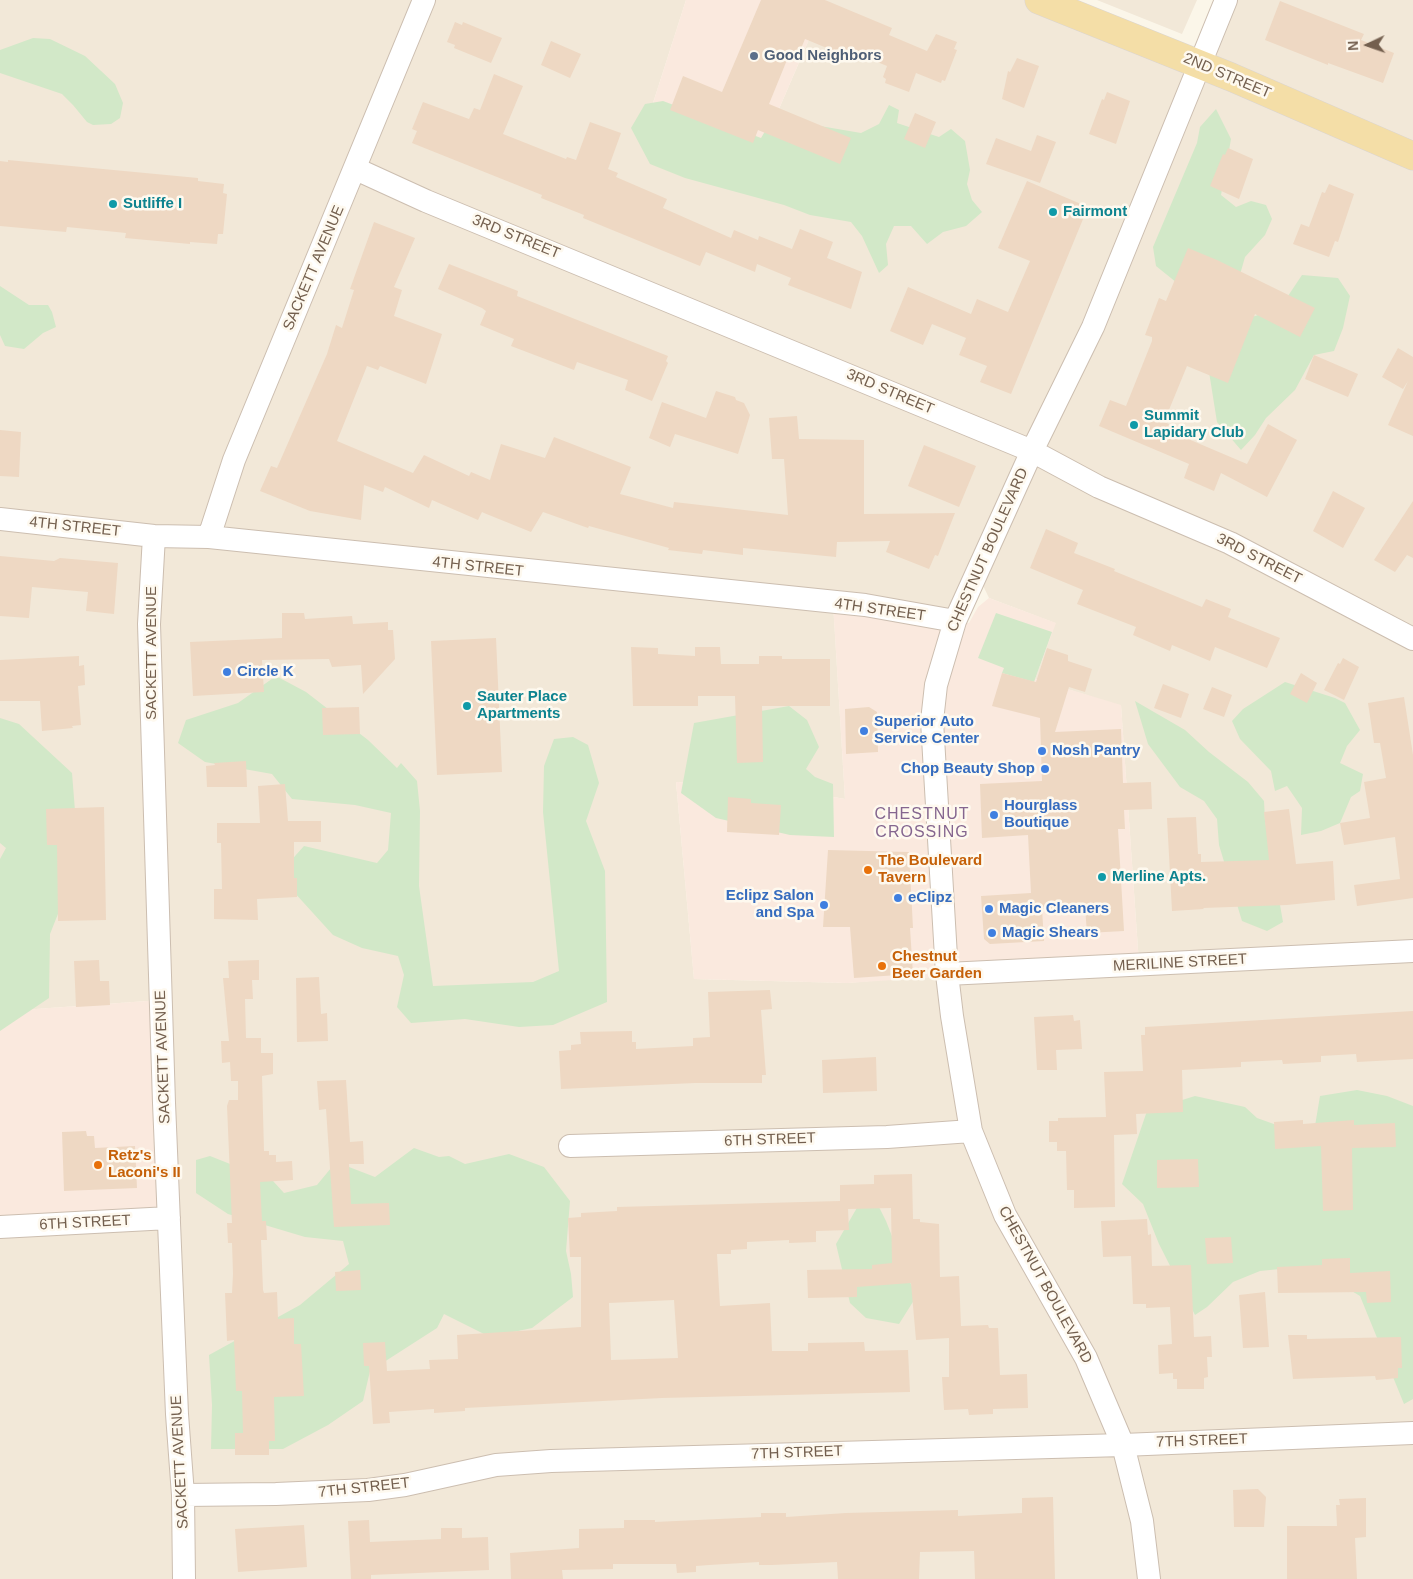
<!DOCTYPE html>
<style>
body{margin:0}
#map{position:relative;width:1413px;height:1579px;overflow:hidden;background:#fbf6e9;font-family:Helvetica,sans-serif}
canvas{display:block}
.north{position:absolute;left:1343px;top:20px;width:50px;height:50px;-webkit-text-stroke:4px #fef9ef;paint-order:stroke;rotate:267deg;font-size:14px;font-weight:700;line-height:20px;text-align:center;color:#735f4e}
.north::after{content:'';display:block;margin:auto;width:18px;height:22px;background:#735f4e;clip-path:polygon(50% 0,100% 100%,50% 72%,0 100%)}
</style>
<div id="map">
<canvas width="1413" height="1579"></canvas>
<div class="north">N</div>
</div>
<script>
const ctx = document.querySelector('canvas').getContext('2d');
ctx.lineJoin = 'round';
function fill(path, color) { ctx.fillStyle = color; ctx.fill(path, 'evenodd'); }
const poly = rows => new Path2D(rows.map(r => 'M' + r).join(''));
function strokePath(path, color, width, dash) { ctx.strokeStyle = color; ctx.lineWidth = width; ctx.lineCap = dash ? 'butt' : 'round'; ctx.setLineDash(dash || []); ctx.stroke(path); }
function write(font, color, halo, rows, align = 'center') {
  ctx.font = font + ' Helvetica,sans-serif'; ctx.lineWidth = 5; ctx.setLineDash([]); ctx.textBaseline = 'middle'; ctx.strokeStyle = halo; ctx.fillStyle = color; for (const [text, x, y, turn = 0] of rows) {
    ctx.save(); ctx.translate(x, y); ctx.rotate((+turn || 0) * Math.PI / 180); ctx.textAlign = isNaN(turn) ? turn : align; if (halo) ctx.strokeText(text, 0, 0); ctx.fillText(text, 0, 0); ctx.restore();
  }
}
fill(poly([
 [0,0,686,0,653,103,763,146,826,0,1039,0,1413,156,1413,1579,0,1579,0,1227,161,1000,9,1011,0,1025],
 [977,573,989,598,1055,623,1035,679,1121,706,1139,964,947,974,848,983,694,979,676,782,776,787,845,799,833,602,955,621],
 [1097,0,1197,0,1182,34],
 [1229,0,1413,0,1413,153,1204,63]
]), '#f2e8d8');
fill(poly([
 [686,0,826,0,763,146,653,103],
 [989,598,1056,623,1035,679,1121,705,1139,964,848,983,694,979,676,782,776,787,845,799,833,603,969,623,978,607],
 [161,1000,169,1218,0,1227,0,1025,8,1011]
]), '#fae9de');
fill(poly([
 [33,38,50,39,85,56,115,84,123,103,120,118,111,124,93,125,87,122,73,105,62,94,0,73,0,50],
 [663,101,761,138,773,118,861,133,879,124,889,105,899,110,897,123,939,137,951,129,965,141,970,170,967,184,972,200,982,212,966,226,943,232,927,244,911,226,894,226,886,244,888,265,879,273,862,236,851,222,810,215,784,205,685,178,650,164,631,128,645,104],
 [1216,109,1231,139,1221,195,1236,207,1251,201,1266,205,1272,219,1265,235,1245,257,1237,285,1252,317,1280,308,1302,275,1338,278,1350,296,1343,328,1334,351,1314,355,1295,390,1266,418,1255,435,1241,450,1217,422,1206,353,1202,303,1156,266,1153,247,1197,143,1200,127],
 [0,286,29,305,48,305,52,312,56,327,43,333,24,349,5,346,0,335],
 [996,613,1052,632,1034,682,1002,673,1004,668,978,658],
 [276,676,306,692,368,740,397,768,401,763,417,781,420,811,419,886,433,986,533,982,559,971,543,812,544,766,554,739,573,737,588,745,599,783,586,821,605,871,607,1002,553,1025,519,1027,465,1019,411,1023,397,1007,404,975,398,956,362,948,333,935,293,891,287,865,304,846,377,863,388,850,391,813,355,805,292,799,272,774,205,762,178,743,186,720,238,703],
 [1285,682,1335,698,1345,703,1360,730,1347,746,1340,763,1363,774,1360,791,1351,797,1340,823,1321,831,1301,835,1302,808,1287,786,1275,791,1271,771,1240,739,1232,721,1243,709],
 [1135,701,1185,730,1209,752,1248,782,1264,801,1265,820,1283,922,1267,931,1242,921,1219,845,1217,819,1204,801,1180,787,1148,744],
 [789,706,807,720,819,747,806,769,815,777,833,784,834,837,790,835,716,818,681,793,694,723],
 [0,718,19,724,72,773,79,861,50,934,49,998,0,1031,0,859,6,848,0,843],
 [1357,1090,1387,1096,1413,1106,1413,1399,1404,1404,1360,1296,1310,1266,1260,1271,1233,1282,1207,1307,1195,1315,1159,1244,1143,1204,1122,1184,1147,1111,1195,1096,1245,1107,1257,1118,1313,1138,1320,1096],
 [414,1148,439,1157,449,1156,465,1164,509,1154,544,1167,570,1201,566,1251,571,1274,573,1297,532,1328,490,1337,444,1314,437,1328,370,1371,363,1401,328,1425,283,1449,211,1449,212,1405,209,1355,300,1305,349,1264,343,1241,305,1237,228,1214,196,1193,196,1160,210,1156,273,1181,284,1193,317,1185,336,1162,375,1177],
 [869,1187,886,1221,916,1297,899,1324,866,1318,850,1303,836,1244]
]), '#d2e8c8');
fill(poly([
 [761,0,825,0,892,28,889,35,927,51,936,34,957,42,954,49,957,50,945,81,942,80,941,83,916,73,909,92,885,83,886,79,883,77,887,66,853,52,851,58,805,39,797,58,789,55,769,104,851,138,840,164,758,130,753,143,670,110,683,76,722,92],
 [1280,1,1364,34,1361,40,1394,53,1383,83,1328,63,1328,65,1265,40],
 [455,22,462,25,463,22,502,38,491,63,454,48,455,45,447,42],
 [551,41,581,54,570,78,541,65],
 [1017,58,1039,66,1024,108,1002,99,1008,71,1010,72],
 [494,74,523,86,503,134,566,159,567,157,576,160,590,122,621,133,608,169,618,173,616,177,667,199,663,208,731,238,734,230,758,240,759,236,792,249,800,229,833,242,827,258,862,272,851,309,788,285,791,278,757,264,755,272,706,252,700,266,583,218,584,215,541,198,542,195,412,143,417,131,412,129,423,102,469,119,474,108,480,110],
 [1107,92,1130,101,1116,144,1089,134,1102,99,1104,100],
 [915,113,936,122,925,148,904,139],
 [1037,135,1056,142,1040,183,986,164,996,138,1031,151],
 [1228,148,1253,159,1239,199,1210,186,1223,154,1225,155],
 [8,160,198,178,198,181,224,184,223,193,227,194,223,234,218,234,217,244,190,242,190,244,125,238,126,233,67,227,66,232,0,226,0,161,8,162],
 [1027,181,1088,207,1011,394,980,382,987,366,959,355,966,338,932,324,923,345,890,331,908,287,971,314,977,299,1008,312,1030,261,998,248],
 [1329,184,1354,194,1338,242,1335,241,1329,257,1293,244,1301,224,1309,227,1322,192,1325,193],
 [374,222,415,238,394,287,402,290,394,316,442,334,426,384,380,366,378,370,367,366,337,441,413,473,424,455,469,476,471,472,490,480,501,444,545,458,554,437,631,467,620,494,673,508,674,502,788,515,784,459,772,459,769,418,797,416,799,439,864,440,864,514,955,513,938,556,935,555,929,569,886,552,890,541,837,542,836,557,743,548,743,555,703,550,702,554,668,550,669,548,589,526,588,528,543,512,531,532,484,513,482,512,478,520,432,500,429,508,385,487,383,492,364,485,361,520,310,511,260,491,271,466,277,468,327,354,336,325,342,328,354,290,350,289],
 [1188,248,1217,260,1315,308,1300,337,1255,314,1228,383,1187,366,1164,422,1169,424,1167,430,1247,464,1268,424,1297,440,1267,497,1221,473,1214,491,1184,478,1189,464,1099,426,1110,400,1126,406,1152,341,1152,337,1145,335,1159,298,1166,301],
 [449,264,518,291,517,296,668,356,666,361,668,363,652,401,625,390,628,380,577,362,574,370,511,346,514,339,480,325,486,311,482,308,438,289],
 [1398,348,1413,357,1413,436,1388,425,1408,381,1403,389,1382,377],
 [1314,355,1358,374,1348,397,1305,379],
 [716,391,735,397,736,400,744,403,750,415,738,454,675,434,670,447,649,438,662,402,706,418],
 [0,430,21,432,19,477,0,476],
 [924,445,976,466,959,507,908,486],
 [1333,491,1365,508,1343,548,1313,531],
 [1413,501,1413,558,1407,555,1395,572,1374,560],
 [1046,529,1078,543,1074,553,1115,569,1114,571,1202,607,1206,599,1231,609,1228,617,1280,638,1267,668,1215,647,1210,661,1172,645,1170,651,1133,635,1136,627,1077,604,1083,590,1030,568],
 [0,556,54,561,60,558,118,563,114,614,86,611,88,592,32,587,29,618,0,616],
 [282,613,304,613,305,619,352,616,353,624,388,622,388,630,393,630,395,659,363,694,361,665,332,667,329,659,262,660,264,692,193,696,190,642,282,638],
 [496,638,502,772,437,775,431,641],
 [631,647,658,648,658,654,695,656,695,647,720,647,721,664,759,664,759,656,782,656,782,659,830,659,830,706,762,706,763,762,737,763,735,696,698,696,698,706,633,706],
 [1047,648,1068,655,1068,661,1092,669,1085,692,1069,687,1055,732,1121,729,1123,783,1151,782,1152,809,1124,810,1125,829,1118,829,1124,931,1087,933,1085,907,1042,909,1044,941,990,944,984,939,981,896,1031,893,1028,835,982,838,980,784,1042,781,1040,718,992,706,1002,673,1036,682],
 [79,656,79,666,84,665,85,685,78,686,81,725,72,726,73,728,42,731,40,701,0,701,0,660],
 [1343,658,1359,667,1344,700,1324,690,1338,663,1340,664],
 [1301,673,1317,683,1307,703,1290,694],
 [1163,684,1189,694,1181,718,1154,708],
 [1212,687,1232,695,1224,717,1203,709],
 [1404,697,1413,755,1413,898,1357,906,1354,885,1400,879,1395,837,1344,845,1340,823,1370,818,1364,782,1386,778,1380,743,1374,743,1368,703],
 [359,707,360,734,323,735,322,708],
 [869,707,877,712,878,752,846,754,845,709],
 [246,761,247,787,207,787,206,766,215,765,214,763],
 [285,784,288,821,321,821,321,842,294,842,294,878,297,878,297,897,257,899,258,920,214,919,214,889,222,889,221,843,217,843,217,823,260,823,258,786],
 [728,797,751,799,751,803,781,805,779,835,727,832],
 [104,807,106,920,58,921,57,845,47,845,46,809],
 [1289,809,1296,864,1333,861,1335,900,1287,905,1203,908,1204,909,1172,911,1167,818,1196,817,1198,854,1201,854,1201,862,1269,860,1264,812],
 [828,850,909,852,913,928,910,928,913,974,854,978,850,927,823,927],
 [99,960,100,981,109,981,110,1005,76,1007,74,961],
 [259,960,259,980,252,980,253,999,245,999,246,1038,261,1038,261,1053,273,1053,273,1074,262,1076,264,1151,269,1151,269,1155,276,1155,276,1162,292,1161,293,1180,260,1182,262,1221,266,1221,267,1240,261,1240,263,1290,264,1293,277,1292,278,1319,294,1318,294,1344,301,1344,304,1396,274,1397,275,1441,269,1441,269,1455,235,1455,235,1433,243,1433,242,1391,236,1391,234,1340,227,1341,225,1293,232,1293,233,1274,232,1243,228,1243,227,1223,232,1223,227,1106,229,1100,238,1100,238,1081,231,1081,230,1062,222,1063,221,1041,229,1041,223,978,229,978,228,961],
 [319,977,321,1014,327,1013,328,1041,297,1042,296,978],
 [770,990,772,1009,761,1010,766,1075,762,1075,762,1083,695,1083,561,1089,559,1051,571,1050,571,1045,581,1044,580,1032,632,1031,632,1042,636,1042,636,1049,693,1046,693,1038,710,1037,708,992],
 [1413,1011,1413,1059,1357,1062,1356,1054,1321,1056,1321,1062,1283,1064,1282,1060,1241,1062,1241,1067,1182,1070,1183,1112,1136,1114,1137,1134,1114,1135,1115,1207,1074,1208,1074,1190,1067,1190,1066,1151,1057,1151,1057,1142,1049,1142,1049,1121,1058,1121,1058,1118,1106,1117,1104,1072,1143,1071,1141,1035,1145,1035,1145,1027],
 [1073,1015,1074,1021,1080,1020,1082,1049,1056,1050,1057,1070,1037,1070,1034,1017],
 [876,1057,877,1091,823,1093,822,1060],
 [346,1080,350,1142,363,1141,364,1164,349,1164,351,1204,389,1203,390,1225,334,1227,326,1109,319,1110,317,1081],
 [1303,1120,1303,1124,1354,1120,1354,1125,1395,1123,1396,1147,1352,1148,1353,1210,1323,1211,1321,1146,1275,1149,1274,1122],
 [86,1131,87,1136,94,1136,95,1148,135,1146,137,1188,64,1191,62,1132],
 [1198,1159,1199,1187,1157,1188,1157,1160],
 [912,1174,913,1219,920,1219,920,1222,939,1224,940,1277,959,1276,961,1326,988,1325,989,1328,998,1328,1000,1375,1027,1374,1028,1408,993,1409,993,1414,969,1415,968,1409,944,1410,942,1377,949,1377,949,1338,916,1340,911,1283,857,1287,857,1297,808,1298,807,1270,872,1269,872,1265,892,1263,891,1208,848,1209,849,1230,816,1231,816,1242,789,1243,789,1240,747,1242,747,1249,731,1250,731,1254,717,1254,720,1306,770,1303,772,1351,808,1351,808,1343,864,1342,865,1351,908,1350,910,1392,662,1398,465,1408,465,1411,434,1413,434,1409,389,1412,390,1423,373,1424,369,1366,364,1366,363,1343,385,1342,387,1371,430,1369,429,1360,458,1359,457,1335,581,1327,581,1257,570,1257,568,1218,581,1217,581,1213,617,1211,617,1207,840,1201,840,1185,874,1184,874,1175],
 [674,1300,678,1358,611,1360,609,1303],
 [1147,1219,1148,1235,1151,1234,1152,1266,1191,1265,1194,1337,1211,1336,1212,1357,1207,1357,1208,1377,1204,1378,1204,1389,1177,1389,1177,1379,1173,1379,1173,1373,1159,1374,1158,1345,1172,1344,1170,1307,1146,1308,1146,1304,1133,1304,1131,1256,1103,1257,1101,1221],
 [1231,1237,1233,1263,1207,1264,1205,1238],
 [1350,1258,1350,1273,1390,1271,1391,1302,1367,1303,1366,1292,1278,1293,1277,1267,1322,1265,1322,1259],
 [360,1270,361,1290,336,1291,335,1272],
 [1265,1292,1269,1347,1243,1348,1239,1295],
 [1288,1335,1307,1335,1307,1339,1401,1337,1402,1368,1398,1368,1398,1378,1376,1380,1375,1376,1293,1379],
 [1258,1489,1266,1497,1264,1527,1234,1527,1233,1490],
 [1053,1497,1055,1579,975,1579,974,1551,920,1552,919,1579,838,1579,837,1562,772,1565,759,1565,759,1562,709,1565,696,1566,696,1572,677,1573,676,1564,613,1564,613,1569,562,1570,563,1579,511,1579,510,1553,579,1548,579,1529,624,1528,624,1520,655,1520,655,1522,761,1517,761,1513,786,1513,786,1517,846,1513,958,1510,958,1516,1022,1513,1022,1498],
 [1366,1498,1366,1537,1355,1538,1357,1579,1287,1579,1287,1526,1337,1526,1336,1505,1340,1505,1339,1499],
 [369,1520,370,1542,441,1539,441,1528,462,1528,462,1538,488,1537,489,1570,371,1575,371,1579,351,1579,348,1521],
 [304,1525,307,1567,238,1572,235,1529]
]), '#eed8c3');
const minor = poly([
 [356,169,426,201,1032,451,1099,487,1230,543,1413,639],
 [0,519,154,536,209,537,865,605,955,621],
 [154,536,149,624,164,1103,177,1414,183,1495,184,1579],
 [209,537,234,460,424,0],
 [947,974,1413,951],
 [570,1146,887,1137,971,1131],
 [0,1227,169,1218],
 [183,1495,276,1494,368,1490,405,1485,496,1465,551,1461,1123,1445,1413,1433],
 [1149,1579,1142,1521,1123,1445,1086,1358,1005,1215,971,1131,952,1016,947,974,932,721,936,685,955,621,1032,451,1093,327,1226,0]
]);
const major = poly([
 [1039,0,1231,77,1413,156]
]);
strokePath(minor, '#ccbeb0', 24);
strokePath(major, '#dbd5d1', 29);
strokePath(minor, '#fff', 22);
strokePath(major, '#f4dea7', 28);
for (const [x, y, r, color] of [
 [754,56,5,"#5c6f8a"],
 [113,204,5,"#0f9aa8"],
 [1053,212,5,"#0f9aa8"],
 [1134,425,5,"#0f9aa8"],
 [227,672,5,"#3f7fe0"],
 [467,706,5,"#0f9aa8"],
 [864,731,5,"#3f7fe0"],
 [1042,751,5,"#3f7fe0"],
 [1045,769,5,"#3f7fe0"],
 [994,815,5,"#3f7fe0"],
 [868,870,5,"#e8710a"],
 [1102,877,5,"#0f9aa8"],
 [898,898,5,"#3f7fe0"],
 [824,905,5,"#3f7fe0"],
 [989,909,5,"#3f7fe0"],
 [992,933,5,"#3f7fe0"],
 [882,966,5,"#e8710a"],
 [98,1165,5,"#e8710a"]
]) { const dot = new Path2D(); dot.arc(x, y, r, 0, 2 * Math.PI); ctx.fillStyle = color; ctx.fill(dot); strokePath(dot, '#fef9ef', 2); }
write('bold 15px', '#4e5e75', '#fef9ef', [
 ["Good Neighbors",764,56]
], 'left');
write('15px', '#735f4e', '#fef9ef', [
 ["2ND STREET",1227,76,23],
 ["3RD STREET",516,237,22],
 ["SACKETT AVENUE",314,268,-67],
 ["3RD STREET",890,392,23],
 ["4TH STREET",75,527,6],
 ["CHESTNUT BOULEVARD",988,550,-66],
 ["3RD STREET",1259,559,27],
 ["4TH STREET",478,567,6],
 ["4TH STREET",880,610,8],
 ["SACKETT AVENUE",152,653,-90],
 ["MERILINE STREET",1180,963,-3],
 ["SACKETT AVENUE",163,1057,-92],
 ["6TH STREET",770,1140,-2],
 ["6TH STREET",85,1223,-3],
 ["CHESTNUT BOULEVARD",1045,1285,61],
 ["7TH STREET",1202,1441,-2],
 ["7TH STREET",797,1453,-2],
 ["SACKETT AVENUE",180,1462,-93],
 ["7TH STREET",364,1488,-6]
]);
write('bold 15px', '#0d838f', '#fef9ef', [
 ["Sutliffe I",123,204],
 ["Fairmont",1063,212],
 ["Summit",1144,416],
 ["Lapidary Club",1144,433],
 ["Sauter Place",477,697],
 ["Apartments",477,714],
 ["Merline Apts.",1112,877]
], 'left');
write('bold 15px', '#366cbe', '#fef9ef', [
 ["Circle K",237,672],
 ["Superior Auto",874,722],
 ["Service Center",874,739],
 ["Nosh Pantry",1052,751],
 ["Chop Beauty Shop",1035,769,"right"],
 ["Hourglass",1004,806],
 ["Boutique",1004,823],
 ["Eclipz Salon",814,896,"right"],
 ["and Spa",814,913,"right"],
 ["eClipz",908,898],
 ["Magic Cleaners",999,909],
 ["Magic Shears",1002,933]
], 'left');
write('bold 15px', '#c56008', '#fef9ef', [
 ["The Boulevard",878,861],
 ["Tavern",878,878],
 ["Chestnut",892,957],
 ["Beer Garden",892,974],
 ["Retz's",108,1156],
 ["Laconi's II",108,1173]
], 'left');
ctx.letterSpacing = '1px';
write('16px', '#85668f', '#fef9ef', [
 ["CHESTNUT",922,815],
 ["CROSSING",922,833]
]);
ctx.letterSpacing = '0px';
</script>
